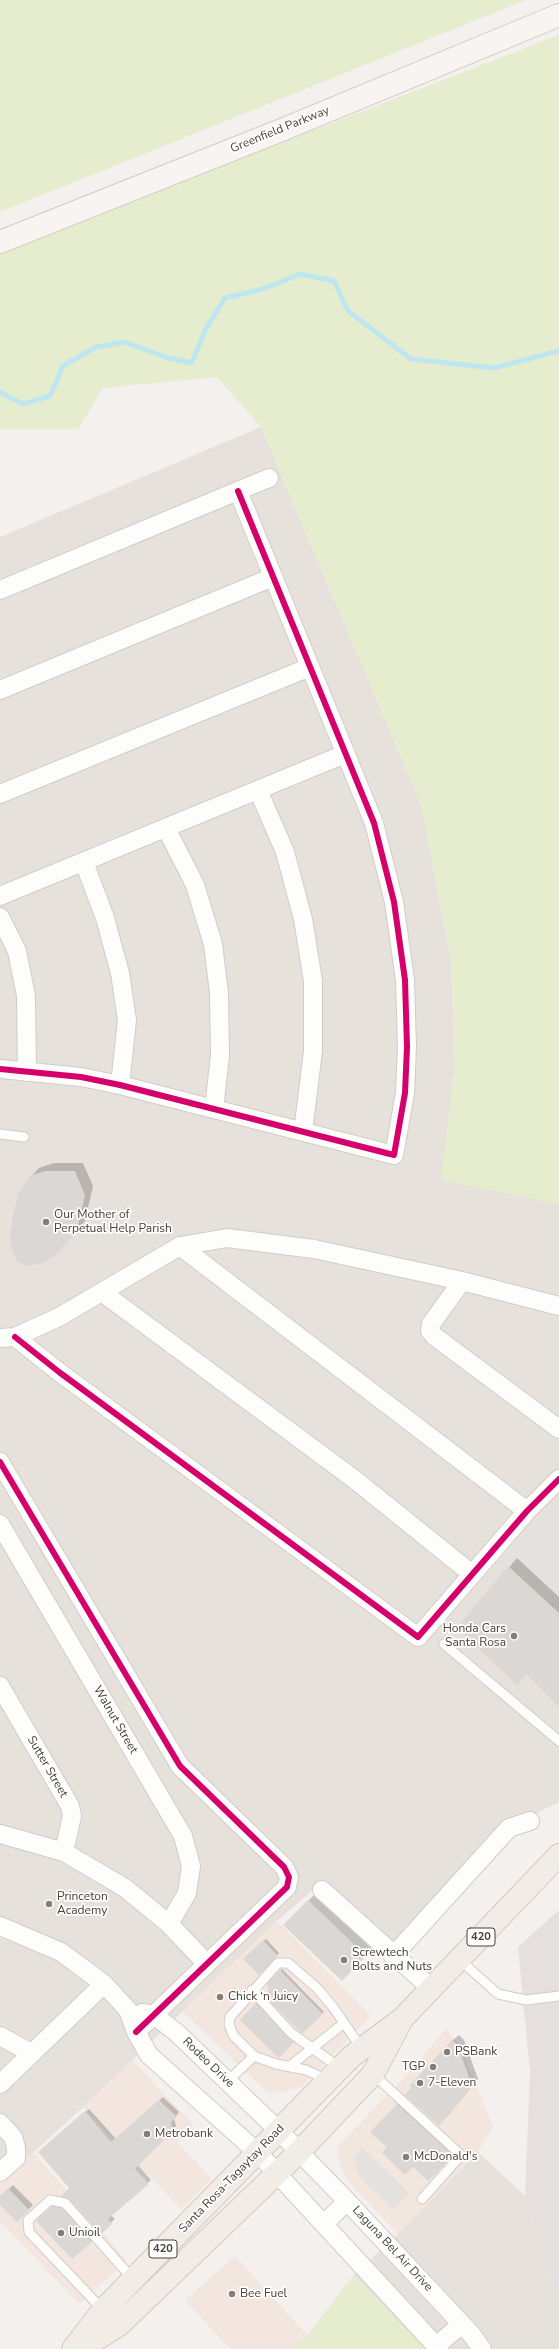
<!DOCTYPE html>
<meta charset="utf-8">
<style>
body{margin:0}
canvas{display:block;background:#f3f0ee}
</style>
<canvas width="559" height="2349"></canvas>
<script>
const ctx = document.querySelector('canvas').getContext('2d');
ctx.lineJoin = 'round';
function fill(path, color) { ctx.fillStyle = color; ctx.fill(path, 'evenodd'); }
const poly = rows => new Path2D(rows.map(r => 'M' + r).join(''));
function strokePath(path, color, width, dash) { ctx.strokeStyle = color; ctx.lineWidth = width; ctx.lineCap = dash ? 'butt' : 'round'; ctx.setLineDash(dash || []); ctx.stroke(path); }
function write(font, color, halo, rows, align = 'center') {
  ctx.font = font + ' "Nunito Sans",sans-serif'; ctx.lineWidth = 3.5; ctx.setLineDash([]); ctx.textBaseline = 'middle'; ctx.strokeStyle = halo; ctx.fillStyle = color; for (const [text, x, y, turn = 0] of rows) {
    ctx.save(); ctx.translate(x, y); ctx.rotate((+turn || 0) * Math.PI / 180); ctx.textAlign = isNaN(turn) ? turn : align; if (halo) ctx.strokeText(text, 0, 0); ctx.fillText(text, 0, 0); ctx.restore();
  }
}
fill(poly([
 [261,427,421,804,451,961,455,1065,442,1179,559,1204,559,1802,507,1828,393,1947,323,1881,277,1921,83,2107,0,2183,0,537],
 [478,2152,525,2196,559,2306,559,2349,290,2349,308,2335,354,2275,398,2234]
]), '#e7e1db');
fill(poly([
 [277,1921,371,2016,302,2087,278,2093,267,2092,182,2011],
 [446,2029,460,2046,493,2127,478,2152,398,2234,346,2179,339,2162,337,2147,400,2082],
 [132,2060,194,2125,177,2142,212,2179,181,2209,83,2107],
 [34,2153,127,2261,79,2304,0,2221,0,2183],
 [235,2256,308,2336,294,2349,230,2349,185,2300]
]), '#f2e6de');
fill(poly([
 [559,1910,559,2306,525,2196,530,2072,518,1947]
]), '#e5e0dd');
fill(poly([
 [0,0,526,0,0,212],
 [559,35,559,1204,441,1180,455,1065,451,961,421,804,261,427,217,377,103,388,78,429,0,429,0,252],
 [354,2275,425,2349,294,2349,308,2336]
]), '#e6edce');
fill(poly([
 [547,1511,559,1523,559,1608,505,1560],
 [362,2148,409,2193,393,2209,364,2182,358,2172,355,2158]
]), '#e5e1df');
fill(poly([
 [54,1163,83,1163,93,1186,85,1221,56,1254,31,1177,39,1168],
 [517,1558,559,1597,559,1702,526,1673,458,1628],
 [315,1894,372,1949,342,1980,285,1925],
 [266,1939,279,1953,259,1974,245,1959],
 [282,1969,324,2012,302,2032,270,1990,268,1984],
 [258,2002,295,2040,279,2056,241,2020],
 [459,2035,464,2040,478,2079,445,2119,452,2041],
 [163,2097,179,2112,174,2119,176,2126,138,2165,151,2180,111,2215,115,2219,101,2232,43,2148,89,2109,116,2139],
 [404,2098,458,2148,435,2174,413,2166,389,2147,397,2105],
 [13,2185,33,2205,17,2221,0,2203,0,2197],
 [55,2205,64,2207,93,2239,72,2258,38,2221]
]), '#0003');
strokePath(poly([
 [0,392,23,404,50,396,63,366,96,347,125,342,168,358,192,363,205,330,225,298,263,289,300,274,334,281,348,311,411,359,494,368,559,351]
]), '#bee6f1', 5);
fill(poly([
 [45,1171,75,1171,85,1195,77,1231,56,1255,42,1263,29,1266,17,1262,12,1251,10,1238,13,1214,19,1193,30,1176],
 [508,1566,559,1613,559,1707,526,1674,517,1685,457,1628],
 [308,1900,366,1956,342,1981,283,1925],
 [263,1940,278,1956,259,1975,243,1959],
 [280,1970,323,2014,302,2034,264,1995,269,1990,267,1984],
 [256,2003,294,2042,279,2058,240,2020],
 [452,2040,458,2046,472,2086,439,2126,405,2095,411,2088,409,2086],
 [159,2100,176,2116,171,2123,173,2131,135,2169,149,2184,108,2219,112,2224,101,2234,69,2199,61,2196,69,2188,38,2152,85,2111,111,2142],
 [397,2104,453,2155,428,2181,413,2167,405,2175,382,2153,387,2147,370,2132],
 [8,2188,29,2210,17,2222,0,2205,0,2196],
 [52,2206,62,2208,92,2242,72,2259,36,2221]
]), '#dbd7d4');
const service = poly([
 [0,1134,24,1137],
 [444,1644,559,1741],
 [460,1960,498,1994,526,2000,559,1996],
 [252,1990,291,2033,340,2068],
 [290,2066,344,2023],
 [373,2074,461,2155,422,2199],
 [328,2080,306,2070,276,2064,254,2056,233,2035,229,2024,230,2017,278,1963,288,1963,317,1988,333,2007,362,2049],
 [227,2082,254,2056],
 [103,2310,29,2232,28,2220,50,2200,65,2203,133,2279]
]);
const minor = poly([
 [0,590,269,478],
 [0,690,273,577],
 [258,790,285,852,303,919,313,981,313,1051,303,1132],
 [0,794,310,667],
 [166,828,195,885,213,944,219,993,220,1055,214,1109],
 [84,862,105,918,120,973,127,1020,120,1085],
 [0,896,345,754],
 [0,917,17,951,26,996,27,1072],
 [0,1069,81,1077,120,1085,394,1155,405,1093,407,1047,405,980,394,902,374,823,238,491],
 [180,1246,527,1511],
 [462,1281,431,1324,430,1331,434,1336,559,1429],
 [103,1293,354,1479,472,1574],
 [15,1337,59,1372,418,1637,527,1511,559,1479],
 [0,1338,15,1337,59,1317,180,1246,227,1238,314,1249,462,1281,559,1306],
 [0,1462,180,1766,284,1867,289,1877,287,1887,136,2032],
 [0,1524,183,1836,191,1866,187,1893,169,1924],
 [0,1686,70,1806,72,1816,64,1852],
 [0,1834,64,1852,125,1888,169,1924,207,1964],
 [322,1890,432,1989],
 [0,1926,61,1952,104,1984,128,2010,136,2032,149,2055,258,2153,439,2349],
 [393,1956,509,1828,530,1821],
 [142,2013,154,2015,177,2033,279,2131,343,2197,472,2335,482,2349],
 [0,2036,31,2053],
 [0,2084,104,1984],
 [0,2123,13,2137,16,2148,16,2158,0,2172],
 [325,2223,347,2201],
 [436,2346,462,2324]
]);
const secondary = poly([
 [0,242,284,129,559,15]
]);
const primary = poly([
 [73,2349,103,2310,340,2068,352,2056,402,2019,559,1855],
 [81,2349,119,2325,299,2152,373,2074,400,2023]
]);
strokePath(service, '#d0ccca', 11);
strokePath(minor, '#d0ccca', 20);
strokePath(secondary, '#d4cdc6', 24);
strokePath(primary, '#d5c8bb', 24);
strokePath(service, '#fdfdfc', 9);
strokePath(minor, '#fdfdfc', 18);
strokePath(secondary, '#f7f4f1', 22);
strokePath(primary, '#f2ece6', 22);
strokePath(poly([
 [0,1069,81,1077,120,1085,394,1155,405,1093,407,1047,405,980,394,902,374,823,238,491],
 [15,1337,59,1372,418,1637,527,1511,559,1479],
 [0,1462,180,1766,284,1867,289,1877,287,1887,136,2032]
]), '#d6006c', 6);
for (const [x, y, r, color] of [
 [46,1222,4,"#857e78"],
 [514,1636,4,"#857e78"],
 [49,1904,4,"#857e78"],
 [344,1960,4,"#857e78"],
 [220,1997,4,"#857e78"],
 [447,2052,4,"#857e78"],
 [433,2067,4,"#857e78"],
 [420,2083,4,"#857e78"],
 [147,2134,4,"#857e78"],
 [406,2157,4,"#857e78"],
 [61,2233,4,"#857e78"],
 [232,2294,4,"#857e78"]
]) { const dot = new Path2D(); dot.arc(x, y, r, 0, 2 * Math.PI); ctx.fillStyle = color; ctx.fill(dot); strokePath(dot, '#fff', 1.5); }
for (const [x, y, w] of [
 [481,1937,28],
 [163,2249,28]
]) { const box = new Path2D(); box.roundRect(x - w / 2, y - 9, w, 18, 3); ctx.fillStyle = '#fff'; ctx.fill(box); strokePath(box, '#4a4038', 1); }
write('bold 11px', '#4a4038', null, [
 ["420",481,1937],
 ["420",163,2249]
]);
write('12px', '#4a4038', '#fff', [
 ["Greenfield Parkway",280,130,-22],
 ["Walnut Street",115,1720,60],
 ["Sutter Street",47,1767,60],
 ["Rodeo Drive",208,2063,44],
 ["Santa Rosa-Tagaytay Road",232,2179,-46],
 ["Laguna Bel Air Drive",392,2249,47]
]);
write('12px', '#4a4038', '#fff', [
 ["Our Mother of",54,1215],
 ["Perpetual Help Parish",54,1229],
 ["Honda Cars",506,1629,"right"],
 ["Santa Rosa",506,1643,"right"],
 ["Princeton",57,1897],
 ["Academy",57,1911],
 ["Screwtech",352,1953],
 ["Bolts and Nuts",352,1967],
 ["Chick ‘n Juicy",228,1997],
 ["PSBank",455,2052],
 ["TGP",425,2067,"right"],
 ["7-Eleven",428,2083],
 ["Metrobank",155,2134],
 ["McDonald's",414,2157],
 ["Unioil",69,2233],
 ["Bee Fuel",240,2294]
], 'left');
</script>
